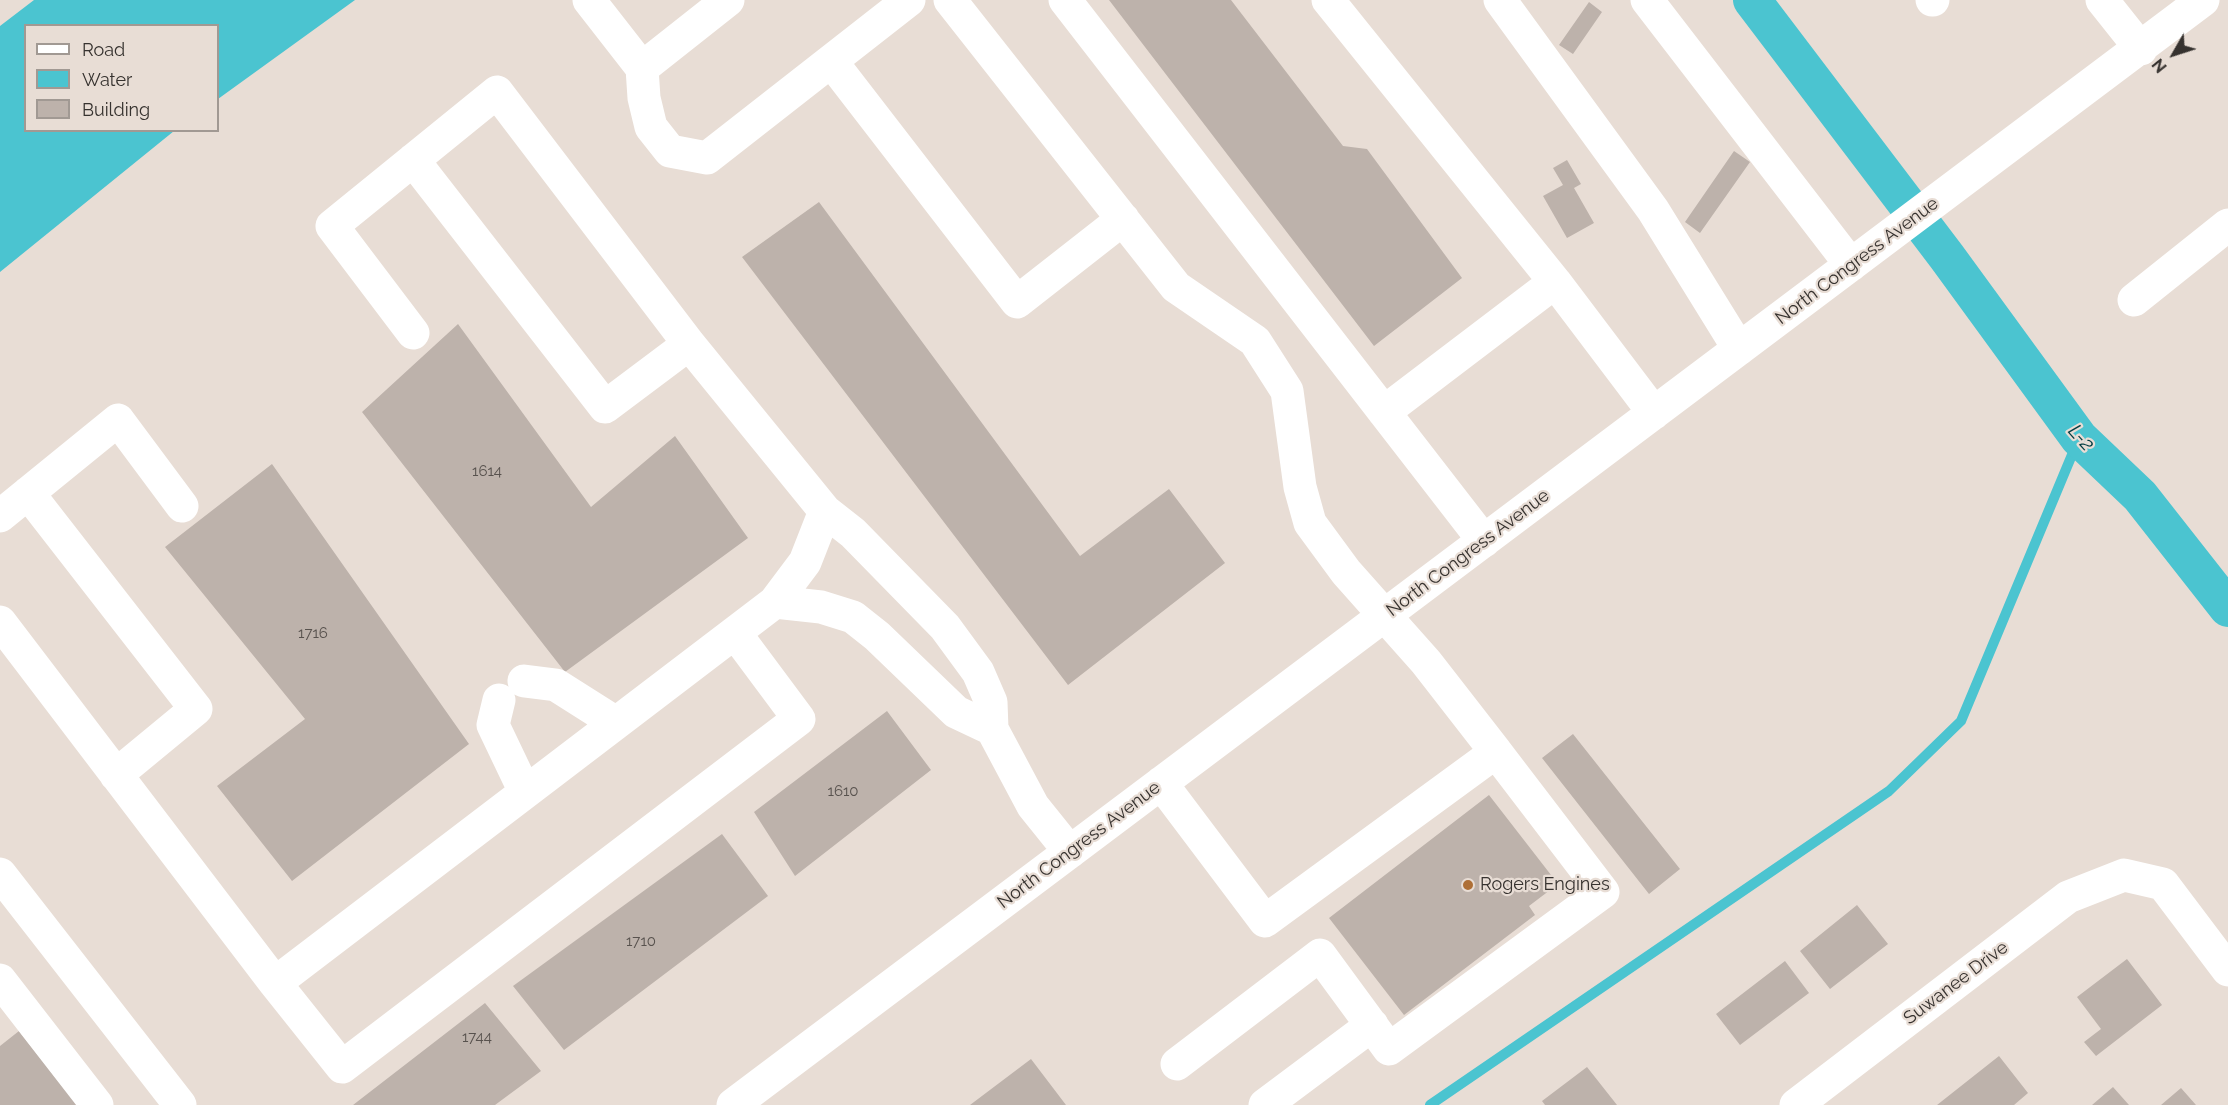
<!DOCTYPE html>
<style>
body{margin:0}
#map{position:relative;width:2228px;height:1105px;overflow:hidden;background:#e8ddd5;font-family:Raleway,sans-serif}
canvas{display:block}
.legend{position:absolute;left:24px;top:24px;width:195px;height:108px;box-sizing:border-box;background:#e8ddd5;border:2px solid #a19993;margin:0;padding:8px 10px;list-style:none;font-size:18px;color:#36322f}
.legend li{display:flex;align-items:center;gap:12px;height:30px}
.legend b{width:30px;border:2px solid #a19993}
.north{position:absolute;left:2144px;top:24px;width:60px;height:60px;-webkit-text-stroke:4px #e8ddd5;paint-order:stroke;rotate:231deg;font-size:16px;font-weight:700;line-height:24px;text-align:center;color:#36322f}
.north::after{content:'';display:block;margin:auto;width:21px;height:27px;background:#36322f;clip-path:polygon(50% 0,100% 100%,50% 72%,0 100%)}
</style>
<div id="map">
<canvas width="2228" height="1105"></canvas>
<ul class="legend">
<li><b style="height:8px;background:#fff"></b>Road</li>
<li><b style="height:16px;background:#4bc4d0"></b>Water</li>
<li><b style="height:16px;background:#bdb2ab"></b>Building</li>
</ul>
<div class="north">N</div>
</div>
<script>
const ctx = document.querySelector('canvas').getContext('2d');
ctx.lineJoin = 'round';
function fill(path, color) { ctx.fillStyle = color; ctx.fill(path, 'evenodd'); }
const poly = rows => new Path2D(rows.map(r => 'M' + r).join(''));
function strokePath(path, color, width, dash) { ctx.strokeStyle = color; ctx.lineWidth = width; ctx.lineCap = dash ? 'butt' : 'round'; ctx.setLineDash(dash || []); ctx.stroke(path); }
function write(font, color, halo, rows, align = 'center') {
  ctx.font = font + ' Raleway,sans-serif'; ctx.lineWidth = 4.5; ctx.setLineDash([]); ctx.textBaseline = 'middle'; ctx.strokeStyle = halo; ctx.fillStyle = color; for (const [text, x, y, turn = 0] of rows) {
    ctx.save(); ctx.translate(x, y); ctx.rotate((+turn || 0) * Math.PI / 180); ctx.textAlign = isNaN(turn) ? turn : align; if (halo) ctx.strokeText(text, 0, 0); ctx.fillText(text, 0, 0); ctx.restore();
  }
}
fill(poly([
 [34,0,355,0,218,99,218,26,26,26,26,130,174,131,0,272,0,26]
]), '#4bc4d0');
strokePath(poly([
 [1430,1105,1889,791,1961,721,2079,438]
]), '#4bc4d0', 10);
strokePath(poly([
 [1752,0,1947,257,2079,438,2140,496,2228,608]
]), '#4bc4d0', 38);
fill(poly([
 [1109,0,1231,0,1343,146,1367,149,1462,278,1374,346],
 [1589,2,1602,12,1573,54,1559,45],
 [1734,151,1750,162,1700,233,1685,222],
 [1567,160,1581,184,1574,188,1594,223,1567,238,1543,196,1563,185,1553,168],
 [819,202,1080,556,1169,489,1225,563,1068,685,742,257],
 [458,324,591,507,675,436,748,538,565,672,362,412],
 [272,464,469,744,292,881,217,786,305,719,165,547],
 [887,711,931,770,795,876,754,812],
 [1573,734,1680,869,1649,894,1542,758],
 [1489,795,1558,884,1529,906,1535,915,1404,1015,1329,918],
 [722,834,768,896,564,1050,513,986],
 [1857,905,1888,944,1830,989,1800,951],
 [2127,959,2162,1005,2096,1056,2084,1042,2101,1029,2077,997],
 [1785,961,1809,993,1740,1045,1716,1014],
 [485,1003,541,1071,495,1105,353,1105],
 [19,1031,77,1105,0,1105,0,1046],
 [1999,1056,2028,1093,2014,1105,1937,1105],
 [1031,1059,1066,1105,970,1105],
 [1587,1067,1617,1105,1545,1105,1542,1101],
 [2113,1087,2129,1105,2092,1105],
 [2181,1088,2196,1105,2161,1105]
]), '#bdb2ab');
strokePath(poly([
 [589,0,642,68,644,98,651,127,670,151,707,158,909,0],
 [950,0,1176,287,1255,341,1287,391,1300,487,1310,523,1346,572,1426,662,1496,752,1265,921,1161,783],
 [1065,0,1484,541],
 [1328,0,1555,282,1384,412],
 [1500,0,1653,210,1739,349],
 [1647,0,1851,265],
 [1932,0,1933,0],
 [2102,0,2141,49],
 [831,61,1017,302,1123,219],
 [642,68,728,0],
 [413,160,605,407,689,344],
 [1555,282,1654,413],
 [2134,300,2228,225],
 [413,333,332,226,497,92,689,344,825,511,853,533,945,627,978,672,991,702,992,729,1033,806,1070,852],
 [28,493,196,709,116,775],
 [0,516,118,420,182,506],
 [775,602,821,607,853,617,877,636,956,712,992,729],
 [0,622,275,983,775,602,805,562,825,511],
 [524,681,556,685,616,723],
 [499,700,493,725,525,792],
 [0,874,180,1105],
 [0,980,97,1105],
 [275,983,342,1067,799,719,735,633],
 [1177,1064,1320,955,1389,1049,1603,892,1496,752],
 [733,1105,2203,0],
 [1265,1105,1372,1025],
 [1796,1105,2068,897,2124,875,2163,884,2228,970]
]), '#fff', 33);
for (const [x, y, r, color] of [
 [1468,885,6,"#ae6f36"]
]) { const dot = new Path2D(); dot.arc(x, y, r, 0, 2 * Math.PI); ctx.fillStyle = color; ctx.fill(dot); strokePath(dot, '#e8ddd5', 2); }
write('15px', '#58524e', null, [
 ["1614",487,471],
 ["1716",313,633],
 ["1610",843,791],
 ["1710",641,941],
 ["1744",477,1037]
]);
write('18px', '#36322f', '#e8ddd5', [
 ["North Congress Avenue",1857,261,-37],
 ["North Congress Avenue",1468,553,-37],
 ["North Congress Avenue",1079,845,-37],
 ["Suwanee Drive",1956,983,-37]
]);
write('18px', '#36322f', '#e8ddd5', [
 ["Rogers Engines",1480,885]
], 'left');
write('italic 20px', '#013c41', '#e8ddd5', [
 ["L-2",2081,438,48]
]);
</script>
